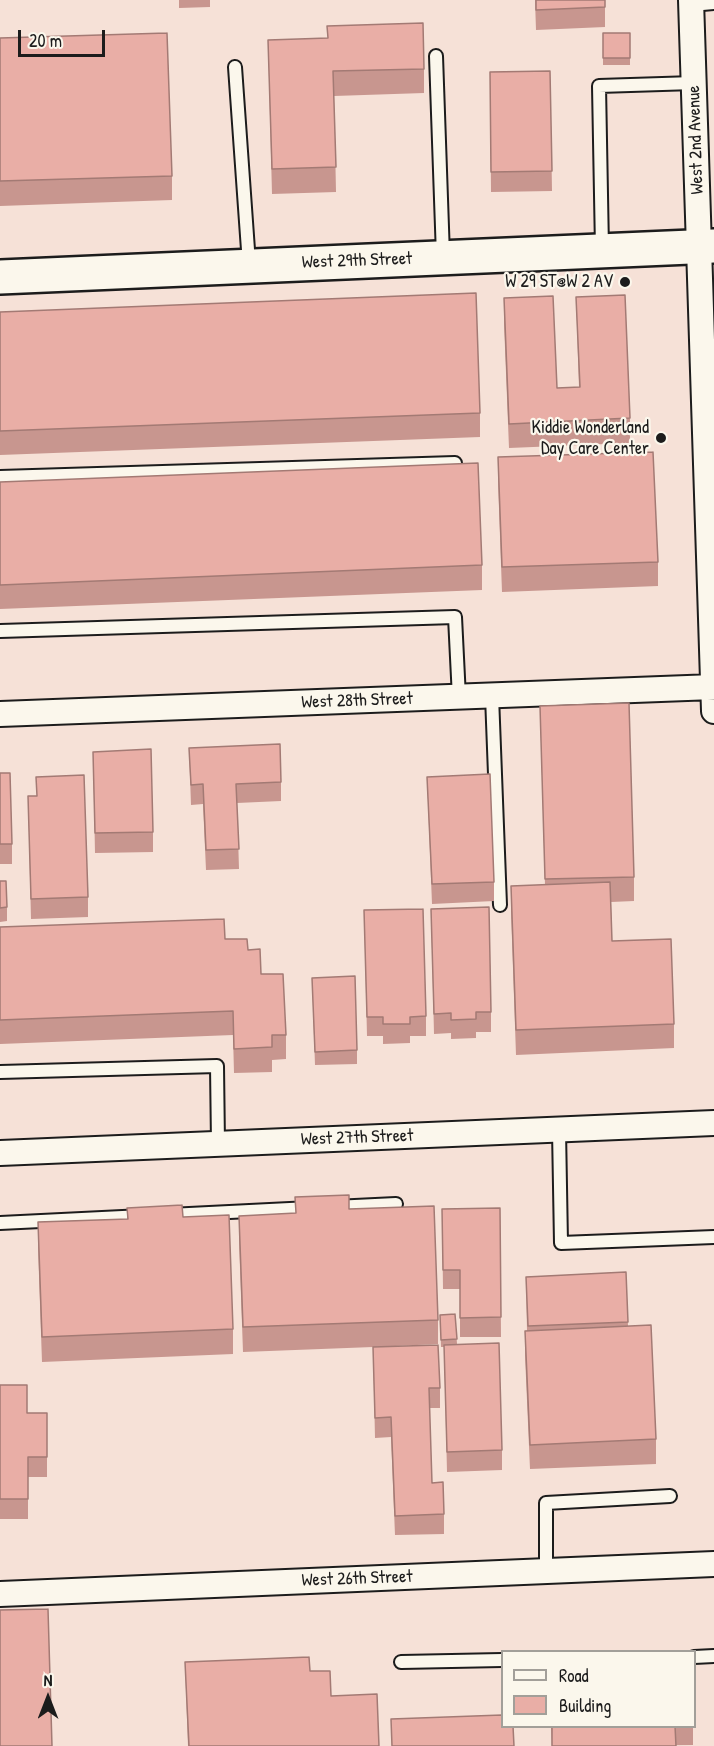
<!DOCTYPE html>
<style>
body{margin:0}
#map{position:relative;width:714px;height:1746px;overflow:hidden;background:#f6e1d7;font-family:"Patrick Hand",sans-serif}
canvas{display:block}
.legend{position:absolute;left:501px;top:1650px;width:195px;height:78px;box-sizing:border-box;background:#fbf7ec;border:2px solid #a29f99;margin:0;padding:8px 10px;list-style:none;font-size:18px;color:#1c1c1c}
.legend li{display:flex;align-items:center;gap:12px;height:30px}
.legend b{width:30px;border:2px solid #a29f99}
.north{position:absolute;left:18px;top:1668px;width:60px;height:60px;-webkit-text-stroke:4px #fbf7ec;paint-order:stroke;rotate:0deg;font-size:16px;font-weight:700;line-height:24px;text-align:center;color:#1c1c1c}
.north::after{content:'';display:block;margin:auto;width:21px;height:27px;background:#1c1c1c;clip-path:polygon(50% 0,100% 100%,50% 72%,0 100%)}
.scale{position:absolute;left:18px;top:30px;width:87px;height:27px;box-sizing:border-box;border:3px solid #1c1c1c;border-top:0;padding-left:8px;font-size:18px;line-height:21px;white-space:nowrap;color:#1c1c1c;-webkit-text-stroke:4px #fbf7ec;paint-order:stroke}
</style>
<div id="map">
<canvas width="714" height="1746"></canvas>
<ul class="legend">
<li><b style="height:8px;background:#fbf7ec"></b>Road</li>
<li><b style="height:16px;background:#e9aea6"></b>Building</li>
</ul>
<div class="north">N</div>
<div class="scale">20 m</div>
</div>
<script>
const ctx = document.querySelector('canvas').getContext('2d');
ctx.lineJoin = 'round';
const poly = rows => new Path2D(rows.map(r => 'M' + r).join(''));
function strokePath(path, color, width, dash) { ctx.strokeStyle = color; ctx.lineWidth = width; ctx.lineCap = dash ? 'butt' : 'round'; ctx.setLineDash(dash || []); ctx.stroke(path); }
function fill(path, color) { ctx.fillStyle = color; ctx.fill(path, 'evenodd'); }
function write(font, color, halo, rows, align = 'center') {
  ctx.font = font + ' "Patrick Hand",sans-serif'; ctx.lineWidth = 4.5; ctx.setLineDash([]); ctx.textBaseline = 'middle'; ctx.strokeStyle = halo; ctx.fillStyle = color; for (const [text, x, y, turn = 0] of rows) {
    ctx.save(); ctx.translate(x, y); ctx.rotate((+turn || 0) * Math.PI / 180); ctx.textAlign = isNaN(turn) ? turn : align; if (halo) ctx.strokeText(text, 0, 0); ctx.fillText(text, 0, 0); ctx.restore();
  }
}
const lane = poly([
 [691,5,714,3],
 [436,56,443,256],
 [235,67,249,264],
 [602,249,599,86,694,83],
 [0,477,455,463],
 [0,631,455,617,459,698],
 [492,696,500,905],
 [0,1072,217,1066,218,1144],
 [559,1130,561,1243,714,1237],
 [334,1207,396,1204],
 [169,1215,310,1208],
 [0,1223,143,1216],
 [546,1571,546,1503,670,1496],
 [694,1657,714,1656],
 [401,1662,502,1660]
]);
const street = poly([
 [691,0,714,711],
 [0,714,714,687],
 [0,1153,714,1123],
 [0,1594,714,1564]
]);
const secondary = poly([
 [0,277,714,246]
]);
strokePath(lane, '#1c1c1c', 16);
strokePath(street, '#1c1c1c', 28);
strokePath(secondary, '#1c1c1c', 38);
strokePath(lane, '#fbf7ec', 12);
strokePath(street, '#fbf7ec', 24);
strokePath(secondary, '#fbf7ec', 33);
fill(poly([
 [179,0,210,0,210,7,179,8],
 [535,0,605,0,605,27,536,30],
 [603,33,630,33,630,65,603,65],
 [0,38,172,176,172,200,0,206],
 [268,40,424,69,424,93,334,96,336,192,272,194],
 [550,71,552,191,491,192,490,72],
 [576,297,630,418,630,443,509,448,504,323,504,298,557,388,579,387],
 [0,312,480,413,480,437,0,455],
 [498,457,658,562,658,586,502,592,498,481],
 [0,482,482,565,482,590,0,609],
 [540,706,634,877,634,901,611,902,612,941,674,1024,674,1048,516,1055,511,911,511,886,545,885],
 [189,748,281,782,281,801,237,803,239,869,206,870,203,804,191,805],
 [93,752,153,832,153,852,95,853],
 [0,773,12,844,12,864,0,864],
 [427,777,494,882,494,901,432,904],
 [28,796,88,897,88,917,31,919],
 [0,881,7,907,7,921,0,922],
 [431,909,491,1012,491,1032,476,1032,476,1038,451,1039,451,1033,434,1034],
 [364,910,426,1016,426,1036,410,1036,410,1043,383,1044,383,1036,367,1036],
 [0,927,225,939,248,950,261,974,286,1035,286,1059,272,1060,272,1072,234,1073,233,1035,0,1044],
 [312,978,357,1050,357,1064,315,1065],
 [127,1208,233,1329,233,1354,42,1362,38,1247,38,1222,127,1219],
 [500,1208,501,1337,460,1337,460,1289,443,1289,442,1209],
 [349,1209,438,1320,438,1344,374,1347,440,1388,440,1408,429,1408,432,1483,444,1514,444,1534,395,1535,391,1437,375,1438,373,1347,243,1352,239,1240,239,1216,295,1213],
 [626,1272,628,1326,656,1439,656,1464,530,1469,525,1355,525,1331,527,1331,526,1277],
 [455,1314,457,1344,502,1450,502,1470,447,1472,444,1347,441,1347,440,1315],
 [0,1385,27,1413,47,1413,47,1477,28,1477,28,1519,0,1519],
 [185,1662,310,1671,331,1696,379,1746,188,1746],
 [551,1726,693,1726,693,1745,552,1746]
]), '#c8968f');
const building = poly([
 [536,0,605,0,605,7,536,10,536,0],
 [423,23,424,69,333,71,336,167,272,169,268,40,328,38,327,26,423,23],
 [167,33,172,176,0,181,0,38,167,33],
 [603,33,630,33,630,58,603,58,603,33],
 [550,71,552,171,491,172,490,72,550,71],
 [476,293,480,413,0,431,0,312,476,293],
 [625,295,630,418,509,424,504,298,553,296,557,388,580,387,576,297,625,295],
 [653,452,658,562,502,567,498,457,653,452],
 [478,463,482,565,0,585,0,482,478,463],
 [629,703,634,877,545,879,540,706,629,703],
 [280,744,281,782,236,784,239,849,206,850,203,784,191,785,189,748,280,744],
 [151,749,153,832,95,833,93,752,151,749],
 [0,773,10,773,12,844,0,844,0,773],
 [490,774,494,882,432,884,427,777,490,774],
 [84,775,88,897,31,899,28,796,37,796,36,777,84,775],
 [0,881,6,881,7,907,0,908,0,881],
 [610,882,612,941,671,939,674,1024,516,1030,511,886,610,882],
 [489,907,491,1012,476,1012,476,1019,451,1020,451,1013,434,1014,431,909,489,907],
 [423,909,426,1016,410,1017,410,1024,383,1024,383,1017,367,1017,364,910,423,909],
 [224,919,225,939,247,939,248,950,260,949,261,974,283,974,286,1035,272,1035,272,1047,234,1049,233,1011,0,1020,0,927,224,919],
 [355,976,357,1050,315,1052,312,978,355,976],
 [349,1195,349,1209,434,1206,438,1320,243,1327,239,1216,296,1213,295,1197,349,1195],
 [182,1205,183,1217,229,1215,233,1329,42,1337,38,1222,128,1219,127,1208,182,1205],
 [500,1208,501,1317,460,1318,460,1270,443,1270,442,1209,500,1208],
 [626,1272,628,1322,528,1326,526,1277,626,1272],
 [455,1314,457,1339,441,1340,440,1315,455,1314],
 [651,1325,656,1439,530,1445,525,1331,651,1325],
 [499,1343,502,1450,447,1452,444,1345,499,1343],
 [438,1345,440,1388,429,1388,432,1483,443,1482,444,1514,395,1516,391,1417,375,1418,373,1347,438,1345],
 [0,1385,27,1385,27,1413,47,1413,47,1457,28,1457,28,1499,0,1499,0,1385],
 [48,1609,52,1746,0,1746,0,1610,48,1609],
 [309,1657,310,1671,330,1671,331,1696,377,1694,379,1746,189,1746,185,1662,309,1657],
 [502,1715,502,1726,513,1726,514,1746,392,1746,391,1719,502,1715],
 [552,1726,675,1726,676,1746,552,1746,552,1726]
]);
fill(building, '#e9aea6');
strokePath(building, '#a37a74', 1.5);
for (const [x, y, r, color] of [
 [625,282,6,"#1c1c1c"],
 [661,438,6,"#1c1c1c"]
]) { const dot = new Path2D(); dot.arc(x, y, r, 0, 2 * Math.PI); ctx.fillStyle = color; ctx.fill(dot); strokePath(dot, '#fbf7ec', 2); }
write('18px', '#1c1c1c', '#fbf7ec', [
 ["West 2nd Avenue",696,140,-92],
 ["West 29th Street",357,261,-2],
 ["West 28th Street",357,701,-2],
 ["West 27th Street",357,1138,-2],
 ["West 26th Street",357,1579,-2]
]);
write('18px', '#1c1c1c', '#fbf7ec', [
 ["W 29 ST@W 2 AV",613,282],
 ["Kiddie Wonderland",649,428],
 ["Day Care Center",649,449]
], 'right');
</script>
